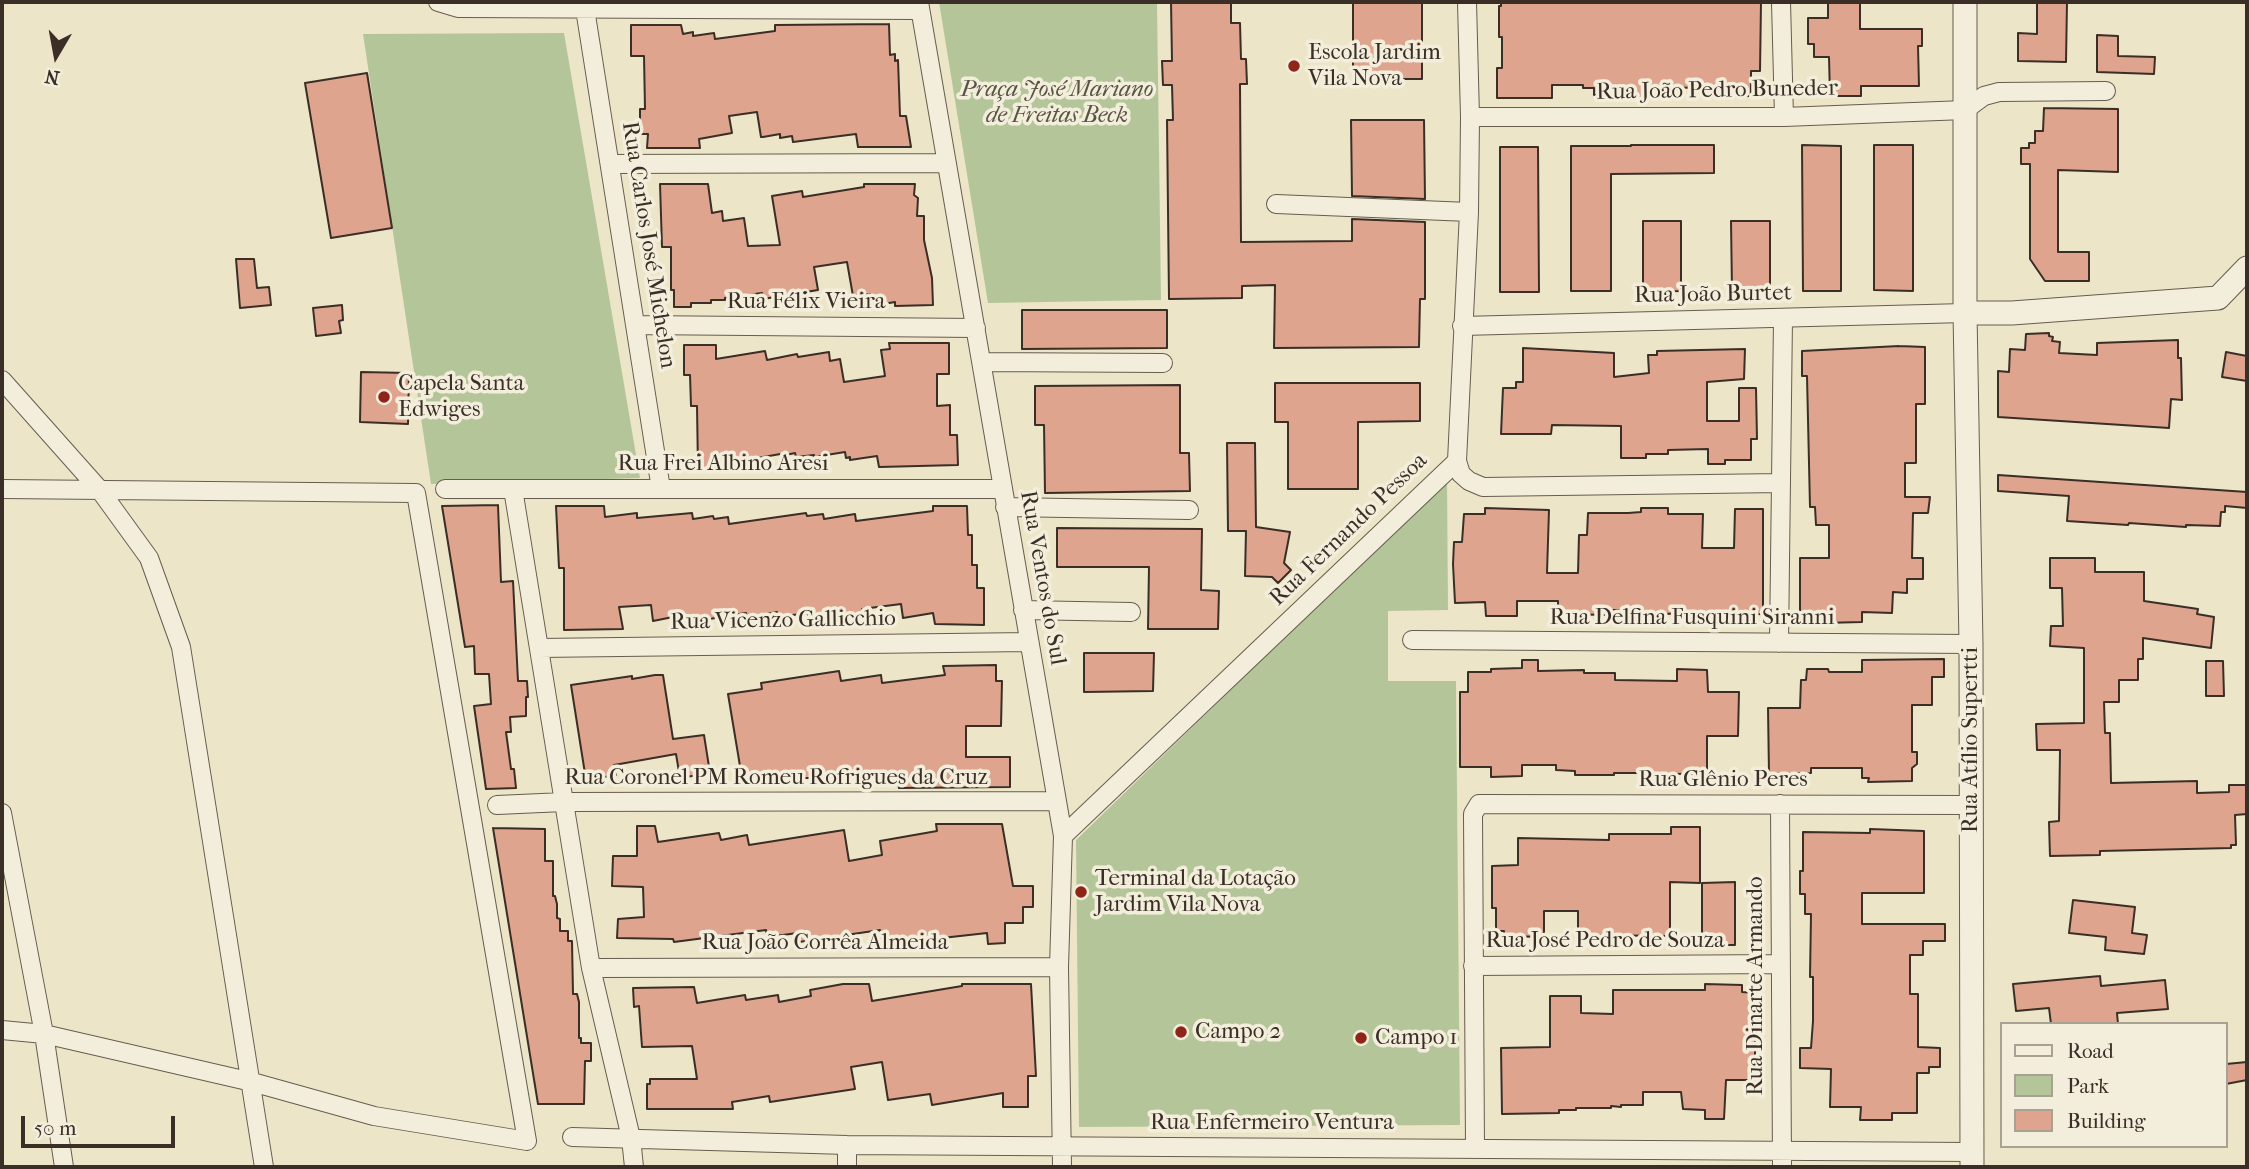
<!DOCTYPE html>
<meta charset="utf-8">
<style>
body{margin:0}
#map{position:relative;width:2249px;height:1169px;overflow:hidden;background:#ede5c7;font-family:"IM FELL French Canon",serif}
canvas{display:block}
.frame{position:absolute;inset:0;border:4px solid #3a2e27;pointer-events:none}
.legend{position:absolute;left:2000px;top:1022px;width:228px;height:126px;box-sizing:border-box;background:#f3eedb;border:2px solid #a9a193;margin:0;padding:9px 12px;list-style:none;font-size:21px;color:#3a2e27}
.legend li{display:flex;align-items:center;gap:14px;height:35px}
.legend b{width:35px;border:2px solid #a9a193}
.north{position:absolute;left:21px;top:21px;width:70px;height:70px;-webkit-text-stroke:5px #f3eedb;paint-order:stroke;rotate:190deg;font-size:19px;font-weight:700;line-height:28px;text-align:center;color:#3a2e27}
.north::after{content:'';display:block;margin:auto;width:24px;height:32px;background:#3a2e27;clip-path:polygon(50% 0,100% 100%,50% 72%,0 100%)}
.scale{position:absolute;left:21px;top:1116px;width:154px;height:32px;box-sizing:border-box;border:4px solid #3a2e27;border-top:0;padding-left:9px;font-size:21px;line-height:24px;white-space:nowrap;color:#3a2e27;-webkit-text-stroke:5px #f3eedb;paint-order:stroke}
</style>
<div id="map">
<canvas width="2249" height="1169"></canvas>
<div class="frame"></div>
<ul class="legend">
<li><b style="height:9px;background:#f3eedb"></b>Road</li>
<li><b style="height:19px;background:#b4c699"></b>Park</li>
<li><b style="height:19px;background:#dea48e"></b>Building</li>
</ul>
<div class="north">N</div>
<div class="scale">50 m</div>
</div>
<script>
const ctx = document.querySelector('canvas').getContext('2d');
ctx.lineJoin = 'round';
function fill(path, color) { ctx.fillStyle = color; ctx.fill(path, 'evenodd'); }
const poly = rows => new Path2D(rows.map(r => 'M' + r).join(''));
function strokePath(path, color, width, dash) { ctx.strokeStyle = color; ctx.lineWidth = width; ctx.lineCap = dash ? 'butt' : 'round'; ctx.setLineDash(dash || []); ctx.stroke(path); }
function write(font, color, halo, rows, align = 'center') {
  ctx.font = font + ' "IM FELL French Canon",serif'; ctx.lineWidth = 7; ctx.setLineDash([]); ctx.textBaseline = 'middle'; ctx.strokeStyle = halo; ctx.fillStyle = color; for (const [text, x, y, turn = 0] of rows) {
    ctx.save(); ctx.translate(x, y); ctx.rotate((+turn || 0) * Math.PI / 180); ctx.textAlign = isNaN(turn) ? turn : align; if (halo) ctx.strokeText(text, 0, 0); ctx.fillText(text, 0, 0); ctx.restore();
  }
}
fill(poly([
 [939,2,1157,2,1161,300,988,303],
 [564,33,640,478,431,484,363,34],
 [1447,480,1448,610,1388,611,1388,681,1456,681,1460,1125,1079,1127,1076,840]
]), '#b4c699');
const building = poly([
 [1171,2,1231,2,1231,23,1240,23,1241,59,1246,59,1247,84,1240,84,1241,242,1352,241,1352,219,1425,222,1425,299,1420,299,1419,347,1274,348,1275,285,1242,286,1242,298,1169,299,1167,120,1173,120,1172,85,1163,85,1162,61,1172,61,1171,2],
 [1353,2,1422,2,1422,79,1353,79,1353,2],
 [1501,2,1761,2,1760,71,1751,71,1751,96,1706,97,1706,88,1644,87,1644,98,1614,98,1614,95,1594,95,1594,88,1583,88,1583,85,1552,85,1552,98,1497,98,1497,68,1502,68,1502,37,1499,37,1499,6,1501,6,1501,2],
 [1828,2,1860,2,1860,29,1922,29,1922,46,1918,46,1919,86,1861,86,1861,96,1830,96,1829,57,1814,57,1814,44,1808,44,1808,18,1828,18,1828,2],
 [2037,2,2067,2,2066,62,2018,61,2018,33,2037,34,2037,2],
 [889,24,890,55,895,54,895,61,898,60,900,116,906,116,911,147,858,147,856,134,793,142,792,136,780,138,780,134,763,137,761,137,757,112,729,116,732,133,699,139,700,148,647,148,648,134,640,134,640,109,645,109,644,56,631,56,631,25,681,25,683,34,693,32,693,36,714,33,715,39,775,31,775,25,889,24],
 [2097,35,2118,36,2118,56,2155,57,2154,74,2097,72,2097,35],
 [367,73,392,228,331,238,305,83,367,73],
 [2044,108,2118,109,2118,172,2058,170,2058,252,2089,252,2089,281,2045,281,2030,259,2030,164,2021,164,2021,148,2029,148,2029,143,2035,143,2035,131,2043,131,2044,108],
 [1351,120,1424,120,1425,199,1352,196,1351,120],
 [1631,145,1714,145,1714,173,1611,174,1611,291,1571,291,1571,146,1631,146,1631,145],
 [1802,145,1841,146,1841,291,1803,291,1802,145],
 [1874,145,1913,145,1913,291,1874,290,1874,145],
 [1500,147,1538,147,1539,292,1500,292,1500,147],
 [660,184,708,184,712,213,722,211,723,221,744,218,748,246,780,245,772,196,802,191,803,197,864,187,864,184,915,184,914,195,918,198,917,216,924,216,924,240,932,278,933,305,895,306,895,302,872,306,870,294,853,296,847,262,814,267,818,290,763,299,762,293,725,298,725,300,711,300,711,303,691,303,691,307,674,307,674,290,671,290,671,247,662,247,660,184],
 [1643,221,1681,221,1681,291,1643,292,1643,221],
 [1731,221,1770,221,1770,291,1732,291,1731,221],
 [236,259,254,259,257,288,269,287,271,305,240,308,236,259],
 [342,305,343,320,339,321,341,333,316,336,313,308,342,305],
 [1022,310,1167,310,1167,348,1022,349,1022,310],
 [2049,333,2049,336,2053,337,2052,341,2060,342,2059,353,2097,355,2097,343,2178,340,2178,358,2181,358,2182,400,2171,399,2169,428,1998,417,1998,371,2009,372,2010,349,2025,350,2026,334,2049,333],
 [889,343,949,343,949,374,937,374,937,406,950,405,950,435,957,435,958,465,879,467,877,456,850,460,850,457,846,458,845,452,814,457,814,455,796,457,795,453,786,455,786,453,752,459,753,469,698,470,697,406,691,406,690,375,684,375,684,345,716,345,716,359,765,351,767,360,797,354,798,357,829,352,830,361,840,359,844,382,885,376,881,350,890,349,889,343],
 [1899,346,1925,347,1925,404,1916,404,1916,463,1905,463,1905,497,1930,497,1928,513,1913,513,1912,558,1923,558,1923,579,1907,579,1907,593,1893,592,1892,613,1862,612,1862,622,1823,623,1823,614,1800,614,1800,558,1829,558,1829,525,1816,525,1815,507,1810,507,1807,376,1802,376,1802,351,1899,346],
 [1523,348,1614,353,1614,377,1649,373,1648,355,1657,355,1657,351,1745,349,1744,379,1707,382,1707,421,1739,421,1739,388,1756,388,1757,439,1751,439,1751,460,1725,460,1725,464,1708,464,1708,449,1668,450,1668,454,1646,454,1646,458,1621,458,1621,426,1552,425,1551,434,1501,434,1503,388,1516,388,1516,382,1523,382,1523,348],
 [2226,352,2247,356,2247,381,2222,377,2226,352],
 [361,372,409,373,408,424,360,422,361,372],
 [1275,383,1420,383,1420,421,1358,422,1358,489,1288,489,1288,422,1275,422,1275,383],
 [1180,385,1180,453,1189,453,1190,491,1045,493,1044,425,1035,425,1035,386,1180,385],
 [1227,443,1255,443,1256,527,1290,532,1284,563,1291,570,1278,583,1272,577,1245,576,1246,531,1228,531,1227,443],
 [1998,475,2247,492,2247,508,2225,506,2225,512,2221,512,2220,526,2186,525,2186,527,2129,523,2128,525,2067,521,2069,496,1998,491,1998,475],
 [498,505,501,582,513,581,518,681,527,681,528,697,526,697,526,716,510,717,511,732,506,732,511,769,514,769,516,788,486,789,474,706,491,704,489,674,475,674,474,646,465,647,442,506,498,505],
 [556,506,604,506,605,517,637,513,637,518,692,513,693,519,713,516,714,519,728,517,729,524,806,513,807,516,823,514,824,519,855,514,856,521,933,511,933,506,967,506,968,535,972,535,972,565,977,565,977,588,984,588,984,625,935,624,933,613,903,618,901,604,862,609,863,614,809,621,808,613,778,617,777,612,747,618,746,613,685,623,683,615,653,621,651,605,619,607,623,629,564,630,564,568,559,568,556,506],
 [1485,508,1549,510,1547,573,1578,573,1579,535,1587,535,1588,513,1628,513,1641,512,1641,508,1668,508,1668,514,1703,514,1702,548,1734,548,1735,509,1763,509,1763,614,1735,615,1735,611,1640,615,1640,610,1609,610,1609,615,1558,614,1558,601,1517,601,1517,616,1486,616,1485,602,1455,603,1453,564,1454,542,1462,542,1464,514,1485,514,1485,508],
 [1057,528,1202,529,1201,590,1219,591,1218,629,1148,629,1149,567,1057,567,1057,528],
 [2050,558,2095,558,2095,572,2144,572,2144,601,2198,609,2197,614,2214,617,2211,648,2143,638,2143,659,2138,659,2138,680,2119,680,2119,702,2104,702,2105,733,2110,733,2111,783,2197,781,2197,793,2229,792,2229,785,2247,785,2247,814,2235,815,2236,845,2231,845,2231,848,2100,851,2100,855,2050,856,2049,822,2059,821,2060,750,2037,750,2036,724,2084,723,2084,648,2050,646,2051,626,2063,626,2062,588,2050,588,2050,558],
 [1084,653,1154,653,1153,691,1084,692,1084,653],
 [1944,659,1944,677,1932,677,1932,705,1912,705,1912,752,1917,752,1917,764,1912,768,1912,781,1868,782,1869,778,1862,778,1862,768,1811,768,1811,773,1769,774,1768,708,1800,708,1801,680,1806,680,1807,669,1828,669,1829,672,1862,672,1862,660,1944,659],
 [1522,660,1538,660,1538,671,1584,670,1584,673,1615,673,1615,680,1677,681,1677,669,1707,670,1708,692,1739,692,1738,736,1707,736,1707,773,1646,775,1646,773,1614,773,1614,775,1575,775,1575,771,1556,770,1556,765,1522,765,1522,776,1491,777,1491,767,1460,767,1460,692,1468,692,1468,672,1491,672,1491,669,1522,668,1522,660],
 [2206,661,2223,661,2224,696,2206,696,2206,661],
 [996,665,996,681,1002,681,1001,726,966,726,966,757,1010,757,1010,787,899,788,897,776,880,779,880,776,870,777,866,775,835,778,760,778,759,775,742,778,728,694,762,689,761,683,839,671,841,681,881,675,882,683,945,675,943,666,996,665],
 [655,675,663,675,673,739,704,735,710,773,680,778,676,754,614,765,616,775,586,780,571,685,632,676,632,679,655,675],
 [936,824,1002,824,1013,886,1033,886,1033,907,1023,907,1023,923,1005,923,1005,943,988,944,987,933,924,940,924,937,882,944,880,930,799,942,798,933,767,937,766,930,674,942,673,939,617,938,618,919,644,917,643,887,612,886,613,856,637,856,637,826,655,826,658,842,719,833,721,840,747,835,749,845,844,830,849,861,882,855,880,841,937,831,936,824],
 [1671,827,1700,827,1700,883,1670,882,1670,936,1578,935,1578,911,1544,911,1544,937,1504,936,1504,931,1496,931,1496,908,1492,908,1492,866,1518,865,1518,838,1609,840,1609,834,1671,834,1671,827],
 [493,828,545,829,545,861,553,861,553,896,555,896,557,904,557,918,560,919,560,931,568,931,568,941,572,941,573,994,577,994,579,1002,579,1038,581,1038,581,1043,591,1043,591,1061,585,1061,584,1104,538,1104,493,828],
 [1870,829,1924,831,1924,893,1862,893,1862,924,1945,924,1945,941,1923,941,1923,955,1910,955,1910,994,1918,994,1918,1047,1940,1048,1940,1067,1929,1067,1929,1073,1917,1073,1917,1113,1892,1113,1892,1120,1860,1120,1861,1107,1830,1107,1831,1069,1800,1068,1800,1048,1811,1048,1813,1021,1813,977,1810,977,1811,914,1805,914,1805,894,1800,894,1800,871,1803,871,1803,832,1870,833,1870,829],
 [1735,882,1735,945,1702,945,1702,883,1735,882],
 [2073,900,2135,907,2132,933,2147,935,2144,954,2105,950,2106,937,2069,933,2073,900],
 [2100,976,2101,986,2165,980,2168,1009,2117,1013,2118,1024,2051,1024,2049,1008,2016,1011,2013,984,2100,976],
 [843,984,869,984,872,1001,962,986,962,984,1031,984,1036,1076,1028,1076,1028,1107,1003,1107,1003,1093,932,1105,930,1094,888,1100,882,1062,851,1067,855,1089,770,1102,769,1096,732,1102,733,1109,647,1109,647,1084,650,1084,650,1079,697,1079,692,1046,642,1047,639,1006,634,1007,633,988,694,987,697,1003,745,995,746,1000,778,995,779,1002,811,996,810,990,843,984],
 [1705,984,1742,985,1742,992,1755,993,1755,1080,1726,1080,1724,1119,1705,1119,1705,1110,1683,1109,1681,1092,1643,1092,1643,1105,1621,1105,1621,1107,1611,1106,1611,1108,1576,1108,1576,1110,1559,1110,1559,1113,1502,1114,1501,1048,1550,1047,1550,996,1581,996,1581,1013,1613,1014,1613,990,1705,990,1705,984],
 [2247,1062,2247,1080,2226,1084,2226,1064,2247,1062]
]);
fill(building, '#dea48e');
strokePath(building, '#3a2e27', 2);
const minor = poly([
 [438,2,458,8,920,10],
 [919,2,1063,836,1059,967,1062,1167],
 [1467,2,1470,117,1469,212,1457,461,1461,474,1469,481,1483,487,1781,483],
 [1781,2,1784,117],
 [585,9,661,489],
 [1470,117,1784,117,1965,110,1984,96,1999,92,2106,91],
 [610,164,947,163],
 [1276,204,1469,212],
 [636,325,976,328],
 [1462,326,1965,313],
 [982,362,1163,363],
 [2,380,99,489,149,558,181,647,264,1167],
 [2,489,416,493,527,1141,374,1116,252,1082,44,1034,2,1030],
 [445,489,1002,489],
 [513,489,591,968,631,1138,634,1167],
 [1005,507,1189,510],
 [1023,610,1131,612],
 [1412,640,1971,644],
 [1779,643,1783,318],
 [539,648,1029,642],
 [1780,804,1782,1167],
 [497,805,564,802,1056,801],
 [2,813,44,1034,64,1167],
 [1063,836,1457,461],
 [1473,966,1780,964],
 [591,968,1059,967],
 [572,1137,847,1145,1971,1152],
 [847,1145,847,1167],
 [1475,1149,1473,814,1479,804,1970,805]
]);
const tertiary = poly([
 [1965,2,1965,313,1971,644,1972,1167],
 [1965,313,2012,313,2218,298,2247,268]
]);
strokePath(minor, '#675c4f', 20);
strokePath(tertiary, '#675c4f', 25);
strokePath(minor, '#f3eedb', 18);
strokePath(tertiary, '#f3eedb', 23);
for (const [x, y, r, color] of [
 [1294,66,7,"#8f2418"],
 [384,397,7,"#8f2418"],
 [1081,892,7,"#8f2418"],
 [1181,1032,7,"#8f2418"],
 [1361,1038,7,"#8f2418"]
]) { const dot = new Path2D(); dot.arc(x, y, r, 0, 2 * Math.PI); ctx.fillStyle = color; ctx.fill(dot); strokePath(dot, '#f3eedb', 2.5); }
write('23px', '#3a2e27', '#f3eedb', [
 ["Escola Jardim",1308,53],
 ["Vila Nova",1308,79],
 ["Capela Santa",398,384],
 ["Edwiges",398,410],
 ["Terminal da Lotação",1095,879],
 ["Jardim Vila Nova",1095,905],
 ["Campo 2",1195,1032],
 ["Campo 1",1375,1038]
], 'left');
write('italic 23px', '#585444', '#f3eedb', [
 ["Praça José Mariano",1057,90],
 ["de Freitas Beck",1057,116]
]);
write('23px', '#3a2e27', '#f3eedb', [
 ["Rua João Pedro Buneder",1717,91,-1],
 ["Rua Carlos José Michelon",648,245,81],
 ["Rua João Burtet",1713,295,-1],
 ["Rua Félix Vieira",806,302],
 ["Rua Frei Albino Aresi",723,464],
 ["Rua Fernando Pessoa",1349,530,-44],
 ["Rua Ventos do Sul",1042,578,80],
 ["Rua Delfina Fusquini Siranni",1692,618],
 ["Rua Vicenzo Gallicchio",783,621,-1],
 ["Rua Atílio Supertti",1971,740,-90],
 ["Rua Coronel PM Romeu Rofrigues da Cruz",776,778],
 ["Rua Glênio Peres",1723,780],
 ["Rua José Pedro de Souza",1605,941],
 ["Rua João Corrêa Almeida",825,943],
 ["Rua Dinarte Armando",1756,986,-90],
 ["Rua Enfermeiro Ventura",1272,1123]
]);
</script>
